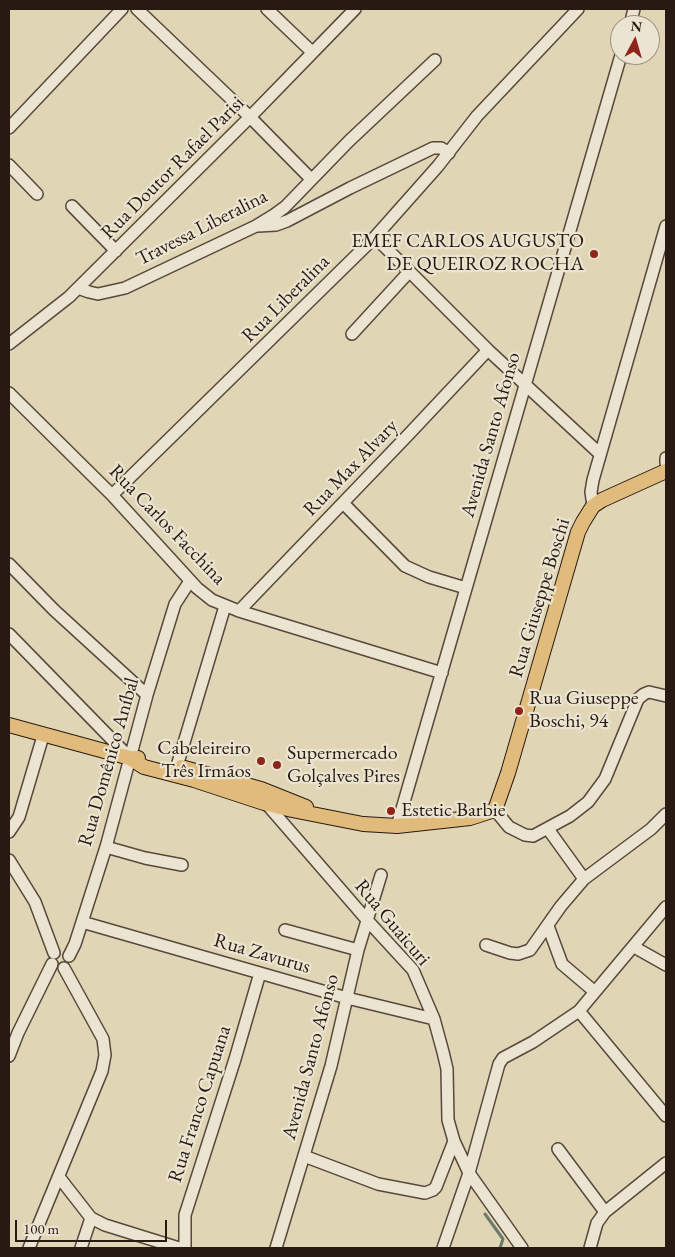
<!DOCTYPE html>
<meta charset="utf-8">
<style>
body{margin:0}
#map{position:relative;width:675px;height:1257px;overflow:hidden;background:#e0d6b6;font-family:"EB Garamond",serif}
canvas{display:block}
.frame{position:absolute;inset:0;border:10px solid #291913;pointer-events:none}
.north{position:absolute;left:610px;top:15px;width:50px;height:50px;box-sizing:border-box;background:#ebe4d0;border:1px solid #9d9384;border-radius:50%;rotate:6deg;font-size:14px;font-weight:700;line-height:20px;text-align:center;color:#291913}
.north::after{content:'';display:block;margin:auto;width:18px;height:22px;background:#8f2418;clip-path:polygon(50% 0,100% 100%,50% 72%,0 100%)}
.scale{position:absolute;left:15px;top:1220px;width:152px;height:22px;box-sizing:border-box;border:2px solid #291913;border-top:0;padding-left:6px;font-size:15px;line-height:18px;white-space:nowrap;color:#291913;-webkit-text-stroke:4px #ebe4d0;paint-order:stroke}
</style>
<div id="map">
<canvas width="675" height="1257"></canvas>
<div class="frame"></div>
<div class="north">N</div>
<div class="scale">100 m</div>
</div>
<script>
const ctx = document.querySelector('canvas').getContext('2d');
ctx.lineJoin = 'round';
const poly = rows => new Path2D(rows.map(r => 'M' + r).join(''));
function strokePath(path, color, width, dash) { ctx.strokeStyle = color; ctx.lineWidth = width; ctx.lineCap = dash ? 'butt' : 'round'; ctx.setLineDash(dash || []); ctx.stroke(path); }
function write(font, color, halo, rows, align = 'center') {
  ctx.font = font + ' "EB Garamond",serif'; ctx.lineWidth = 4.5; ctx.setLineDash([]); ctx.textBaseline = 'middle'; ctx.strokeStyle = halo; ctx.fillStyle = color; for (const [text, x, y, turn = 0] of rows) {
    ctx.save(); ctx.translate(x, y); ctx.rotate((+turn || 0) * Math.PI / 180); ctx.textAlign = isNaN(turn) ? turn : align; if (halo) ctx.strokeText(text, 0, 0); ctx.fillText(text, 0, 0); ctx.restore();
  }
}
strokePath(poly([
 [485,1214,503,1239,500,1248]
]), '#6a7a6c', 3);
const minor = poly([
 [137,9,250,117,311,179],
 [267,9,312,52],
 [630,25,634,9],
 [9,128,122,9],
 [9,165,37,194],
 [72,206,116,251],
 [258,226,276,225,287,221,350,188,433,148,441,148,449,153],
 [375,237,488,350,600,454],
 [78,288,89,292,98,294,125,288,256,226,274,215,285,207,349,141,435,60],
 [352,334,409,272],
 [9,344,69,297,250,117,355,9],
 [9,393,112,495,197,588,212,600,239,611,442,673],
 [666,458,666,463],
 [112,495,375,237,438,166,477,116,578,9],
 [343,503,405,566,429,577,466,588],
 [593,506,591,492,593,480,666,226],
 [9,564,54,610,147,695],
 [239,611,409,434,488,350],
 [9,634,130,758],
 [177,766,225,606],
 [264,801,367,920,413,970,434,1019,443,1052,447,1069,448,1120,454,1141,469,1173,522,1248],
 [495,810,509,827,525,835,533,836,570,816,588,802,605,779,638,699,644,694,649,692,666,696],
 [397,826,621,55],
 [548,829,584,879],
 [9,832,19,817,43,736],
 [106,847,145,858,182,865],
 [9,860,35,902,54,953],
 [82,922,347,998,434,1019],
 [548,926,562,964,595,992],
 [285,930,358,950],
 [486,945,510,953,518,954,530,950,561,906,584,879,651,829,666,814],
 [634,947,666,965],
 [69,956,75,944,106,847,147,695,175,604,190,581],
 [579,1011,666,1116],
 [9,1056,18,1033,52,964],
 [558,1149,605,1212],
 [304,1156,378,1184,425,1193,433,1190,436,1187,454,1141],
 [59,1177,91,1218,81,1248],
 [91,1218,105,1225,179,1248],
 [29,1248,102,1071,105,1055,103,1039,64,968],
 [185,1248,185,1215,235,1059,260,973],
 [276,1248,331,1066,358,950,381,875],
 [443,1248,469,1173,499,1064,503,1058,533,1042,579,1011,666,907],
 [590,1248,597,1223,605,1212,666,1163]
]);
const major = poly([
 [9,725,130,758,138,758],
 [130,758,144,767,194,780,264,803,292,810,363,824,397,826,470,818,495,810,508,773,578,532,583,522,593,506,602,500,666,471],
 [181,767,261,789,306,807]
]);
strokePath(minor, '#57483c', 14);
strokePath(major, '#291913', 16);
strokePath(minor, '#ebe4d0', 11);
strokePath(major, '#e0bb7b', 14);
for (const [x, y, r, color] of [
 [594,254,5,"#8f2418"],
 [519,711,5,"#8f2418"],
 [261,761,5,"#8f2418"],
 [277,765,5,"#8f2418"],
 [391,811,5,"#8f2418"]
]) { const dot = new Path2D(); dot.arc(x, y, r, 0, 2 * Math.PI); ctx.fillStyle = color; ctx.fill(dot); strokePath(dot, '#ebe4d0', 2); }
write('20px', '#291913', '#ebe4d0', [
 ["Rua Doutor Rafael Parisi",173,168,-45],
 ["Travessa Liberalina",202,228,-27],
 ["Rua Liberalina",286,299,-45],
 ["Avenida Santo Afonso",491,435,-74],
 ["Rua Max Alvary",351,468,-46],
 ["Rua Carlos Facchina",167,525,46],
 ["Rua Giuseppe Boschi",540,598,-73],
 ["Rua Domênico Aníbal",109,762,-74],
 ["Rua Guaicuri",392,923,50],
 ["Rua Zavurus",262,954,16],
 ["Avenida Santo Afonso",311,1057,-75],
 ["Rua Franco Capuana",200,1104,-72]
]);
write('20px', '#291913', '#ebe4d0', [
 ["EMEF CARLOS AUGUSTO",584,242,"right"],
 ["DE QUEIROZ ROCHA",584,265,"right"],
 ["Rua Giuseppe",529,699],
 ["Boschi, 94",529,722],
 ["Cabeleireiro",251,749,"right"],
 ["Três Irmãos",251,772,"right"],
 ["Supermercado",287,754],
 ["Golçalves Pires",287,777],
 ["Estetic Barbie",401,811]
], 'left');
</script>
